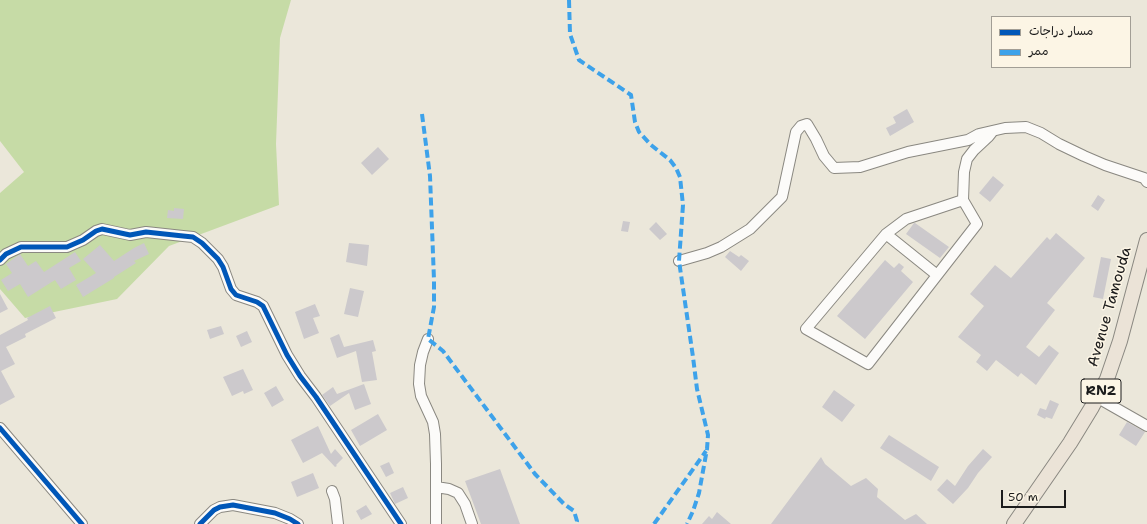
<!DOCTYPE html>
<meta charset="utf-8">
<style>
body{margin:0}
#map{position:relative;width:1147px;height:524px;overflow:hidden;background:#ebe7da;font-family:"Shantell Sans","Playpen Sans Arabic",sans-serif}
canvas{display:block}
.legend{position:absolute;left:991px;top:16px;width:140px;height:52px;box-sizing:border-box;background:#fcf5e5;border:1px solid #a29e95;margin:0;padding:5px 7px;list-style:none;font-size:12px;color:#1c1c1c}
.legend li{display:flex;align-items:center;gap:8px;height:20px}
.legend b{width:20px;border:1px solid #a29e95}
.scale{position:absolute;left:1001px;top:490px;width:65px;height:18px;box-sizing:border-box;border:2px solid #1c1c1c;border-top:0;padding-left:5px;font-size:12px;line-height:14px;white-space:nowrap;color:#1c1c1c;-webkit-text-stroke:3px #fcf5e5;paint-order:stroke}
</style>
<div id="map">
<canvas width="1147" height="524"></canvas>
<ul class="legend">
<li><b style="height:5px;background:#0057b8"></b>مسار دراجات</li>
<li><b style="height:5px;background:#3da2ea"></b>ممر</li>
</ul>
<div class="scale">50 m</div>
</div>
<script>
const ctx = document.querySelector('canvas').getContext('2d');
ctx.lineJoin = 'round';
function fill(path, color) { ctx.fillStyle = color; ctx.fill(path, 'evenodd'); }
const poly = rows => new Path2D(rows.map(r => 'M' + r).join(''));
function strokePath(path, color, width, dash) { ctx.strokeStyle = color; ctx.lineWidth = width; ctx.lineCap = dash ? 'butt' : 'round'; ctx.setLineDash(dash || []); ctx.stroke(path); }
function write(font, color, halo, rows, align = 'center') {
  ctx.font = font + ' "Shantell Sans",sans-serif'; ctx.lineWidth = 3; ctx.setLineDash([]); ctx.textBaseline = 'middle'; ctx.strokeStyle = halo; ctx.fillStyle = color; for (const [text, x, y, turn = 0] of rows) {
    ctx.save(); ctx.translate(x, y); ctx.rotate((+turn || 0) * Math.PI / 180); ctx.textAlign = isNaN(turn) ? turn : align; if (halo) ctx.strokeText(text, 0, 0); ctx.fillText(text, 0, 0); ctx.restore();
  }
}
fill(poly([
 [0,0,291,0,280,38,276,144,279,205,169,246,117,299,25,318,0,289,0,193,24,172,0,141]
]), '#c6dba6');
fill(poly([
 [907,109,914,122,890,136,886,128,896,123,893,117],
 [378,147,389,159,372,175,361,163],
 [993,176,1004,185,990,202,979,193],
 [1098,195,1105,200,1098,211,1091,206],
 [174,208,184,209,183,219,167,218,168,210,174,211],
 [623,221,630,222,628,232,621,231],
 [656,222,667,234,660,240,649,229],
 [914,223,915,223,949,247,940,258,906,234],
 [1056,233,1085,258,1047,303,1055,310,1026,347,1039,357,1049,345,1059,353,1036,385,1021,373,1018,377,996,360,987,371,976,362,981,355,958,337,984,306,970,294,995,265,1011,278,1047,237,1050,240],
 [144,243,149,254,134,261,136,263,114,277,114,278,83,297,76,285,96,273,83,259,100,245,114,261,134,248],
 [349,243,369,245,367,266,346,262],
 [730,251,739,257,741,255,749,261,741,271,725,257],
 [75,252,81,261,69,268,76,280,61,289,55,280,28,297,20,284,8,291,1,280,12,273,6,264,20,254,28,266,36,261,44,272],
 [1101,257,1111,259,1103,299,1093,297],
 [885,260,894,268,899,263,904,267,901,271,913,282,865,339,837,316],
 [350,288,364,291,358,317,344,314],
 [0,294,8,309,0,313],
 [315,304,320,316,313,318,319,333,304,339,295,312],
 [50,306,56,318,25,334,26,337,6,347,15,364,1,371,15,397,0,405,0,335,28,320,27,318],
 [221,326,224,334,210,339,207,330],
 [247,331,252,342,241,347,236,336],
 [339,334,344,347,373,340,376,351,372,352,377,380,362,382,356,351,337,358,330,338],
 [243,369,253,390,244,394,243,391,232,396,223,377],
 [364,384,371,404,355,410,349,393,330,406,322,395,333,387,337,394],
 [276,386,284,400,272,407,264,393],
 [834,390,855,405,842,422,822,407],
 [1050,400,1059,404,1052,419,1046,417,1045,419,1037,415,1040,408,1046,410],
 [378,414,387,430,360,446,351,430],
 [1127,422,1145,432,1136,446,1119,435],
 [318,426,331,454,335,449,343,458,336,465,337,466,335,467,322,453,303,463,291,440],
 [889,435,939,467,931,481,880,448],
 [983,449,992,457,978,473,968,488,953,504,937,490,947,479,955,486,968,466],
 [821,457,825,464,851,486,866,478,878,489,877,497,905,520,916,514,927,524,771,524],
 [389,462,394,473,386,477,380,466],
 [500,469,520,524,481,524,465,481],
 [313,473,319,488,297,497,291,482],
 [403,487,408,498,395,504,390,493],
 [366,505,372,514,361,520,356,511],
 [717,512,731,524,702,524,709,516,712,519]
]), '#ccc9cc');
const minor = poly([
 [963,200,977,224,868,364,806,329,886,234,906,219,963,200,964,172,967,159,974,150,989,136,993,131],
 [886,234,937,275],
 [0,260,6,254,21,247,67,247,83,240,96,231,102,229,130,235,146,232,183,236,193,237,202,243,218,259,223,267,231,289,236,295,257,302,263,306,287,355,300,376,316,397,401,524],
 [679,261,707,253,721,247,750,229,782,197,796,132,801,126,807,124,816,139,824,156,834,168,860,167,908,152,968,140,979,134,1005,128,1026,127,1041,133,1059,144,1084,156,1105,165,1144,178,1147,182],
 [428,339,423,352,420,365,419,384,421,396,433,422,435,434,436,464,436,524],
 [1098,398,1147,426],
 [0,428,82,524],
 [436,487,449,489,458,493,465,504,472,524],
 [332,491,335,499,338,524],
 [200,524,214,510,220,507,233,505,275,513,290,519,298,524]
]);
const highway = poly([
 [1014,524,1070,443,1092,407,1107,379,1120,341,1147,240]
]);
strokePath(minor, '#8a8881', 12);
strokePath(highway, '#8a8881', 16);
strokePath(minor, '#fcfbf9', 10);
strokePath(highway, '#ebe3d7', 14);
strokePath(poly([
 [569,0,570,34,579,60,631,95,635,122,639,132,651,145,670,160,676,168,680,177,683,205,679,261,693,357,697,389,708,435,707,449,699,493,693,511,687,524],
 [422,114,430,176,434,280,434,307,428,339,443,351,535,474,564,504,574,511,577,521,576,524],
 [654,524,706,451]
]), '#3da2ea', 4, [8, 4]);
strokePath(poly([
 [0,260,6,254,21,247,67,247,83,240,96,231,102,229,130,235,146,232,183,236,193,237,202,243,218,259,223,267,231,289,236,295,257,302,263,306,287,355,300,376,316,397,401,524],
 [0,428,82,524],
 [200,524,214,510,220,507,233,505,275,513,290,519,298,524]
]), '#0057b8', 5);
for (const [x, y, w] of [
 [1101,391,40]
]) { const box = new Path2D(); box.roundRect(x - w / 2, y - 12, w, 24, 3); ctx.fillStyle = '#fcf5e5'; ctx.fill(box); strokePath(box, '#1c1c1c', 1); }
write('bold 14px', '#1c1c1c', null, [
 ["RN2",1101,391]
]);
write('15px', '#1c1c1c', '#fcf5e5', [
 ["Avenue Tamouda",1110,307,-74]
]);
</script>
